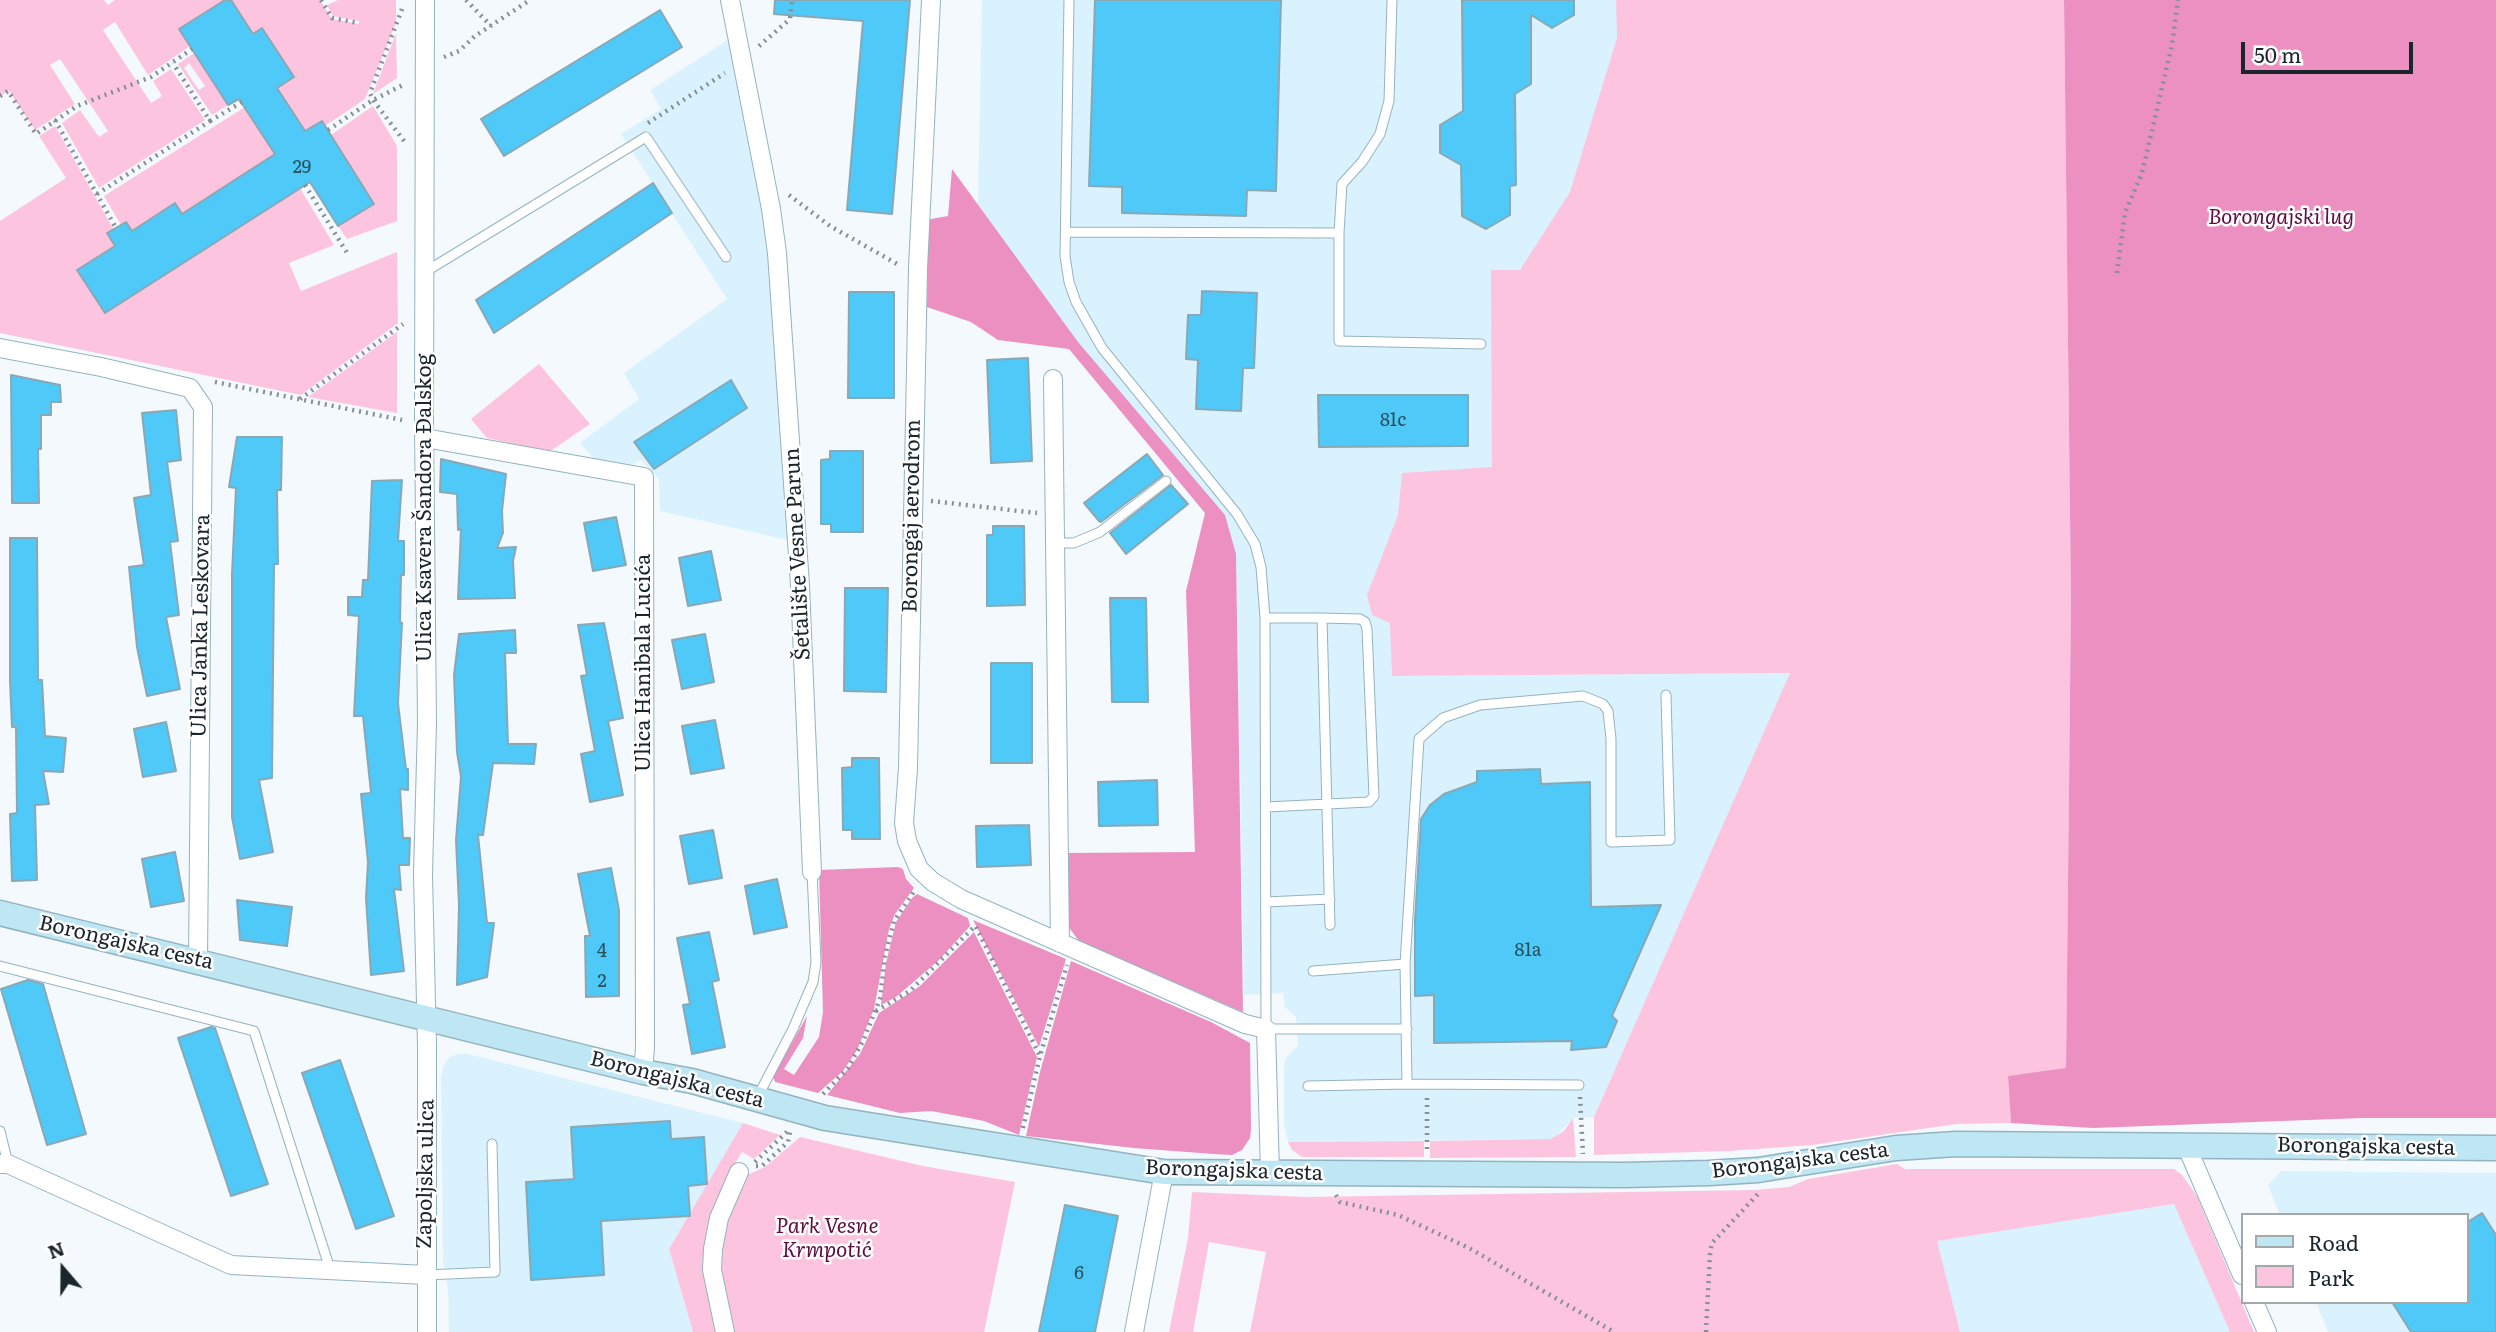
<!DOCTYPE html>
<meta charset="utf-8">
<style>
body{margin:0}
#map{position:relative;width:2496px;height:1332px;overflow:hidden;background:#f3f9fc;font-family:Literata,serif}
canvas{display:block}
.legend{position:absolute;left:2241px;top:1213px;width:228px;height:91px;box-sizing:border-box;background:#fff;border:2px solid #a3a8aa;margin:0;padding:9px 12px;list-style:none;font-size:21px;color:#1a262b}
.legend li{display:flex;align-items:center;gap:14px;height:35px}
.legend b{width:35px;border:2px solid #a3a8aa}
.north{position:absolute;left:28px;top:1234px;width:70px;height:70px;-webkit-text-stroke:5px #fff;paint-order:stroke;rotate:340deg;font-size:19px;font-weight:700;line-height:28px;text-align:center;color:#1a262b}
.north::after{content:'';display:block;margin:auto;width:24px;height:32px;background:#1a262b;clip-path:polygon(50% 0,100% 100%,50% 72%,0 100%)}
.scale{position:absolute;left:2241px;top:42px;width:172px;height:32px;box-sizing:border-box;border:4px solid #1a262b;border-top:0;padding-left:9px;font-size:21px;line-height:24px;white-space:nowrap;color:#1a262b;-webkit-text-stroke:5px #fff;paint-order:stroke}
</style>
<div id="map">
<canvas width="2496" height="1332"></canvas>
<ul class="legend">
<li><b style="height:9px;background:#bee6f3"></b>Road</li>
<li><b style="height:19px;background:#fdc4e0"></b>Park</li>
</ul>
<div class="north">N</div>
<div class="scale">50 m</div>
</div>
<script>
const ctx = document.querySelector('canvas').getContext('2d');
ctx.lineJoin = 'round';
function fill(path, color) { ctx.fillStyle = color; ctx.fill(path, 'evenodd'); }
const poly = rows => new Path2D(rows.map(r => 'M' + r).join(''));
function strokePath(path, color, width, dash) { ctx.strokeStyle = color; ctx.lineWidth = width; ctx.lineCap = dash ? 'butt' : 'round'; ctx.setLineDash(dash || []); ctx.stroke(path); }
function write(font, color, halo, rows, align = 'center') {
  ctx.font = font + ' Literata,serif'; ctx.lineWidth = 5; ctx.setLineDash([]); ctx.textBaseline = 'middle'; ctx.strokeStyle = halo; ctx.fillStyle = color; for (const [text, x, y, turn = 0] of rows) {
    ctx.save(); ctx.translate(x, y); ctx.rotate((+turn || 0) * Math.PI / 180); ctx.textAlign = isNaN(turn) ? turn : align; if (halo) ctx.strokeText(text, 0, 0); ctx.fillText(text, 0, 0); ctx.restore();
  }
}
fill(poly([
 [982,0,2064,0,2064,113,1392,676,1791,673,1594,1117,1573,1118,1556,1137,1550,1139,1288,1142,1284,1124,1284,1064,1286,1058,1298,1045,1296,1017,1285,1007,1283,993,1244,995,1236,554,1098,375,978,205],
 [731,38,770,247,792,541,660,511,659,479,641,460,625,468,597,462,580,443,639,399,624,373,727,299,621,134,661,109,650,90],
 [458,1054,468,1054,743,1123,669,1249,693,1332,449,1332,448,1289,443,1261,441,1075,444,1064,450,1057],
 [2281,1171,2496,1173,2496,1332,2328,1332,2316,1302,2466,1302,2466,1215,2280,1215,2268,1185],
 [2174,1204,2230,1332,1960,1332,1936,1241]
]), '#daf2fd');
fill(poly([
 [0,0,104,0,108,5,115,0,225,0,180,29,190,46,148,75,115,22,103,30,151,103,162,96,153,81,171,69,205,120,99,188,62,123,80,110,99,137,108,131,60,59,50,65,75,104,35,130,9,91,0,96],
 [231,0,320,0,332,19,359,24,359,21,333,16,327,5,338,0,396,0,396,23,365,99,325,126,322,121,305,131,277,88,294,77,262,28,253,34],
 [1616,0,2064,0,2071,599,2066,1069,2008,1076,2011,1123,1956,1124,1812,1145,1729,1151,1594,1155,1594,1117,1790,673,1392,676,1390,623,1372,615,1367,595,1398,515,1402,473,1492,467,1491,270,1520,270,1570,192,1617,38],
 [396,33,397,78,373,94],
 [194,53,228,105,212,115,178,64],
 [189,63,205,86,199,90,184,68],
 [373,106,397,146,397,221,347,239,338,226,373,204,331,135],
 [245,107,275,154,182,214,175,203,132,231,121,225,104,196],
 [55,126,114,230,115,246,78,270,105,313,300,188,334,245,289,263,301,291,397,252,398,323,301,395,0,333,0,221,66,178,39,136],
 [397,332,397,413,308,397],
 [539,364,590,424,549,452,487,438,471,419],
 [1573,1118,1576,1157,1430,1158,1430,1141,1550,1139,1563,1132],
 [743,1123,780,1135,754,1159,742,1152,725,1180,712,1215,716,1332,693,1332,669,1249],
 [800,1137,923,1166,1015,1182,984,1332,733,1332,721,1275,724,1225,745,1176,765,1167],
 [1424,1141,1424,1157,1302,1157,1292,1150,1288,1142],
 [1897,1164,1905,1169,2174,1169,2182,1175,2197,1196,2254,1332,2230,1332,2174,1204,1937,1241,1960,1332,1250,1332,1266,1252,1209,1242,1193,1332,1169,1332,1188,1238,1192,1192,1306,1197,1755,1190,1789,1187,1808,1179]
]), '#fdc4e0');
fill(poly([
 [2064,0,2496,0,2496,1118,2362,1118,2093,1128,2011,1123,2008,1076,2066,1068,2071,599],
 [952,169,1078,342,1225,515,1236,554,1243,1012,1079,941,1067,925,1066,853,1195,852,1186,591,1205,513,1069,349,998,340,971,322,927,307,928,222,931,219,948,216],
 [898,867,903,869,906,879,914,888,895,914,889,929,874,1009,857,1050,843,1071,818,1093,775,1082,773,1076,807,1016,803,1038,784,1069,794,1075,819,1037,823,1012,819,870],
 [917,894,968,918,970,926,939,960,896,997,881,1005,886,963,896,922,912,898],
 [973,920,1066,959,1039,1047],
 [974,932,1037,1057,1019,1135,984,1121,969,1118,931,1111,900,1113,827,1095,860,1054,879,1013,920,986],
 [1071,961,1211,1022,1250,1043,1251,1130,1250,1138,1242,1150,1232,1155,1214,1154,1134,1148,1026,1136,1040,1072]
]), '#ec90c1');
const building = poly([
 [225,0,231,0,253,34,262,28,294,77,277,88,305,131,322,121,374,204,338,226,310,182,105,313,77,270,115,246,107,233,126,222,132,231,175,203,182,214,275,154,239,99,228,105,179,29,225,0],
 [775,0,910,0,892,214,847,210,863,21,774,14,775,0],
 [1095,0,1281,0,1276,191,1247,190,1246,216,1122,213,1122,187,1089,186,1095,0],
 [1462,0,1574,0,1574,15,1552,28,1531,15,1531,84,1515,94,1516,185,1510,186,1510,215,1486,229,1462,216,1461,165,1440,153,1440,125,1463,111,1462,0],
 [660,10,682,47,504,156,481,119,660,10],
 [653,183,672,213,494,333,476,300,653,183],
 [1202,291,1257,293,1254,368,1243,368,1241,411,1196,409,1198,360,1186,359,1188,315,1201,315,1202,291],
 [849,292,894,292,894,398,848,398,849,292],
 [1028,358,1032,461,991,463,987,360,1028,358],
 [11,375,60,385,61,402,51,402,51,415,41,415,41,449,38,449,39,503,12,503,11,375],
 [731,380,747,408,654,469,634,442,731,380],
 [1318,395,1468,395,1468,446,1319,447,1318,395],
 [176,410,181,460,167,462,178,541,170,542,179,615,166,617,180,689,147,696,137,647,129,567,144,565,134,498,151,495,142,413,176,410],
 [237,437,282,437,281,490,277,490,278,564,274,564,272,778,259,780,273,852,240,859,232,817,232,574,236,488,229,487,237,437],
 [830,451,863,451,863,532,831,532,831,524,821,524,821,460,830,459,830,451],
 [1147,454,1163,475,1101,522,1099,521,1084,503,1147,454],
 [441,459,506,474,502,511,503,533,497,548,516,547,513,561,515,598,458,599,461,529,458,530,457,494,440,492,441,459],
 [402,480,398,541,404,541,404,575,401,575,400,622,402,623,398,703,406,769,408,769,408,790,400,789,403,838,410,838,409,865,399,865,401,890,394,889,404,971,371,975,366,898,368,862,361,794,371,793,363,716,354,716,359,616,348,615,348,597,362,597,363,580,368,580,372,481,402,480],
 [1171,485,1188,504,1126,554,1110,533,1171,485],
 [616,517,626,565,593,571,584,523,616,517],
 [993,526,1024,526,1025,605,987,606,987,535,993,535,993,526],
 [10,538,37,538,38,680,42,680,45,736,66,738,63,772,43,771,49,804,35,805,37,880,12,881,10,814,17,813,16,727,12,727,10,681,10,538],
 [711,551,721,600,688,606,679,558,711,551],
 [845,588,888,588,886,692,844,691,845,588],
 [1110,598,1146,598,1148,702,1112,702,1110,598],
 [604,623,623,718,608,721,623,795,590,802,581,754,595,751,581,676,587,675,578,625,604,623],
 [515,630,516,653,505,653,508,744,536,744,534,764,493,763,483,835,478,835,487,923,494,923,487,977,457,985,459,905,456,840,461,777,457,752,454,675,459,634,515,630],
 [705,634,714,682,682,689,672,640,705,634],
 [991,663,1032,663,1032,763,991,763,991,663],
 [715,720,724,768,691,774,682,726,715,720],
 [166,722,176,771,143,777,134,729,166,722],
 [852,758,879,758,880,839,852,839,852,830,843,830,842,768,852,767,852,758],
 [1540,769,1541,784,1590,782,1591,907,1661,905,1612,1016,1617,1021,1606,1047,1571,1050,1572,1041,1434,1043,1434,995,1415,996,1415,920,1421,819,1430,805,1444,794,1477,782,1477,771,1540,769],
 [1157,780,1158,825,1099,826,1098,782,1157,780],
 [1029,825,1031,865,977,867,976,826,1029,825],
 [713,830,722,878,689,884,680,836,713,830],
 [175,852,184,901,151,907,142,859,175,852],
 [611,868,619,910,619,996,586,997,585,936,590,936,578,874,611,868],
 [777,879,787,927,754,934,745,886,777,879],
 [237,900,292,907,287,946,240,940,237,900],
 [709,932,719,980,712,982,725,1047,692,1054,683,1005,690,1004,677,938,709,932],
 [28,980,43,984,86,1134,47,1145,1,989,28,980],
 [211,1027,215,1028,268,1184,231,1196,178,1038,211,1027],
 [340,1060,394,1216,356,1229,302,1073,340,1060],
 [670,1121,671,1139,704,1137,707,1184,688,1186,690,1216,601,1221,604,1275,531,1280,526,1182,574,1179,571,1127,670,1121],
 [1065,1205,1118,1216,1095,1332,1039,1332,1065,1205],
 [2482,1213,2496,1235,2496,1332,2411,1332,2392,1302,2466,1302,2466,1223,2482,1213]
]);
fill(building, '#4fc9f8');
strokePath(building, '#89a8b6', 2);
const lane = poly([
 [1069,0,1065,256,1069,282,1076,302,1102,348,1237,514,1255,544,1261,567,1265,618,1266,1029,1407,1029],
 [1066,232,1339,233,1342,184,1362,162,1380,134,1389,101,1392,0],
 [1339,233,1339,341,1481,344],
 [425,272,646,137,726,257],
 [1055,543,1074,543,1100,532,1166,481],
 [1265,618,1322,618,1330,925],
 [1266,807,1369,802,1374,796,1367,629,1365,622,1360,619,1322,618],
 [1266,902,1330,899],
 [0,966,254,1031,330,1269],
 [1313,971,1405,964],
 [1579,1085,1407,1084,1405,964,1419,739,1443,718,1480,705,1583,696,1603,704,1608,711,1611,739,1611,842,1670,840,1666,695],
 [1308,1086,1407,1084],
 [758,1096,793,1029,813,982,816,962,812,872],
 [0,1131,8,1164],
 [425,1275,495,1272,492,1144]
]);
const street = poly([
 [425,0,424,423,427,723,423,874,427,1046,427,1332],
 [730,0,771,209,777,253,800,585,812,872],
 [931,0,918,268,908,768,904,823,907,841,919,869,933,882,961,899,1245,1024,1266,1029,1270,1173],
 [0,348,101,367,190,388,203,407,198,960],
 [1053,379,1060,943],
 [425,438,644,477,645,1048,643,1072],
 [2186,1145,2242,1275],
 [0,1164,8,1164,231,1265,425,1275],
 [2254,1302,2267,1332],
 [725,1332,712,1270,713,1249,719,1218,739,1172],
 [1134,1332,1164,1172]
]);
const secondary = poly([
 [0,913,643,1072,692,1081,825,1118,1164,1172,1624,1175,1709,1173,1758,1170,1896,1148,1956,1144,2496,1148]
]);
strokePath(lane, '#94b3c1', 11);
strokePath(street, '#94b3c1', 20);
strokePath(secondary, '#94b3c1', 27);
strokePath(poly([
 [321,0,332,18,358,23],
 [466,0,491,26],
 [402,9,370,93,373,100,404,141],
 [759,46,790,19,792,0],
 [444,57,459,51,475,36,530,0],
 [0,96,8,91,36,134,77,106,151,77,192,49],
 [55,120,116,228],
 [210,121,242,102],
 [648,123,725,73],
 [328,130,373,100,403,85],
 [305,185,349,256],
 [97,194,210,121,173,63],
 [789,195,830,226,899,265],
 [2117,273,2125,213,2142,173,2172,45,2178,0],
 [215,382,402,420],
 [300,399,403,324],
 [931,501,1037,513],
 [976,927,1040,1056],
 [876,1011,910,991,975,926],
 [823,1094,848,1068,863,1041,880,999,885,956,894,921,915,890],
 [1580,1097,1583,1154],
 [1427,1098,1427,1152],
 [1023,1128,1040,1056,1067,965],
 [755,1162,789,1130],
 [756,1166,762,1166,788,1142,790,1132],
 [1336,1195,1340,1202,1398,1215,1469,1248,1614,1332],
 [1706,1332,1710,1254,1712,1243,1758,1194]
]), '#868f93', 4.5, [2, 5]);
strokePath(lane, '#fff', 9);
strokePath(street, '#fff', 18);
strokePath(secondary, '#bee6f3', 24);
write('18px', '#274f5e', null, [
 ["29",302,168],
 ["81c",1393,421],
 ["81a",1528,951],
 ["4",602,952],
 ["2",602,982],
 ["6",1079,1274]
]);
write('italic 21px', '#5e0d41', '#fff', [
 ["Borongajski lug",2281,218],
 ["Park Vesne",827,1227],
 ["Krmpotić",827,1251]
]);
write('21px', '#1a262b', '#fff', [
 ["Ulica Ksavera Šandora Đalskog",425,508,-90],
 ["Borongaj aerodrom",912,516,-89],
 ["Šetalište Vesne Parun",798,554,-93],
 ["Ulica Janka Leskovara",201,626,-89],
 ["Ulica Hanibala Lucića",644,663,-90],
 ["Borongajska cesta",126,943,13],
 ["Borongajska cesta",677,1080,14],
 ["Borongajska cesta",2366,1147,1],
 ["Borongajska cesta",1800,1161,-7],
 ["Borongajska cesta",1234,1171,2],
 ["Zapoljska ulica",426,1174,-89]
]);
</script>
